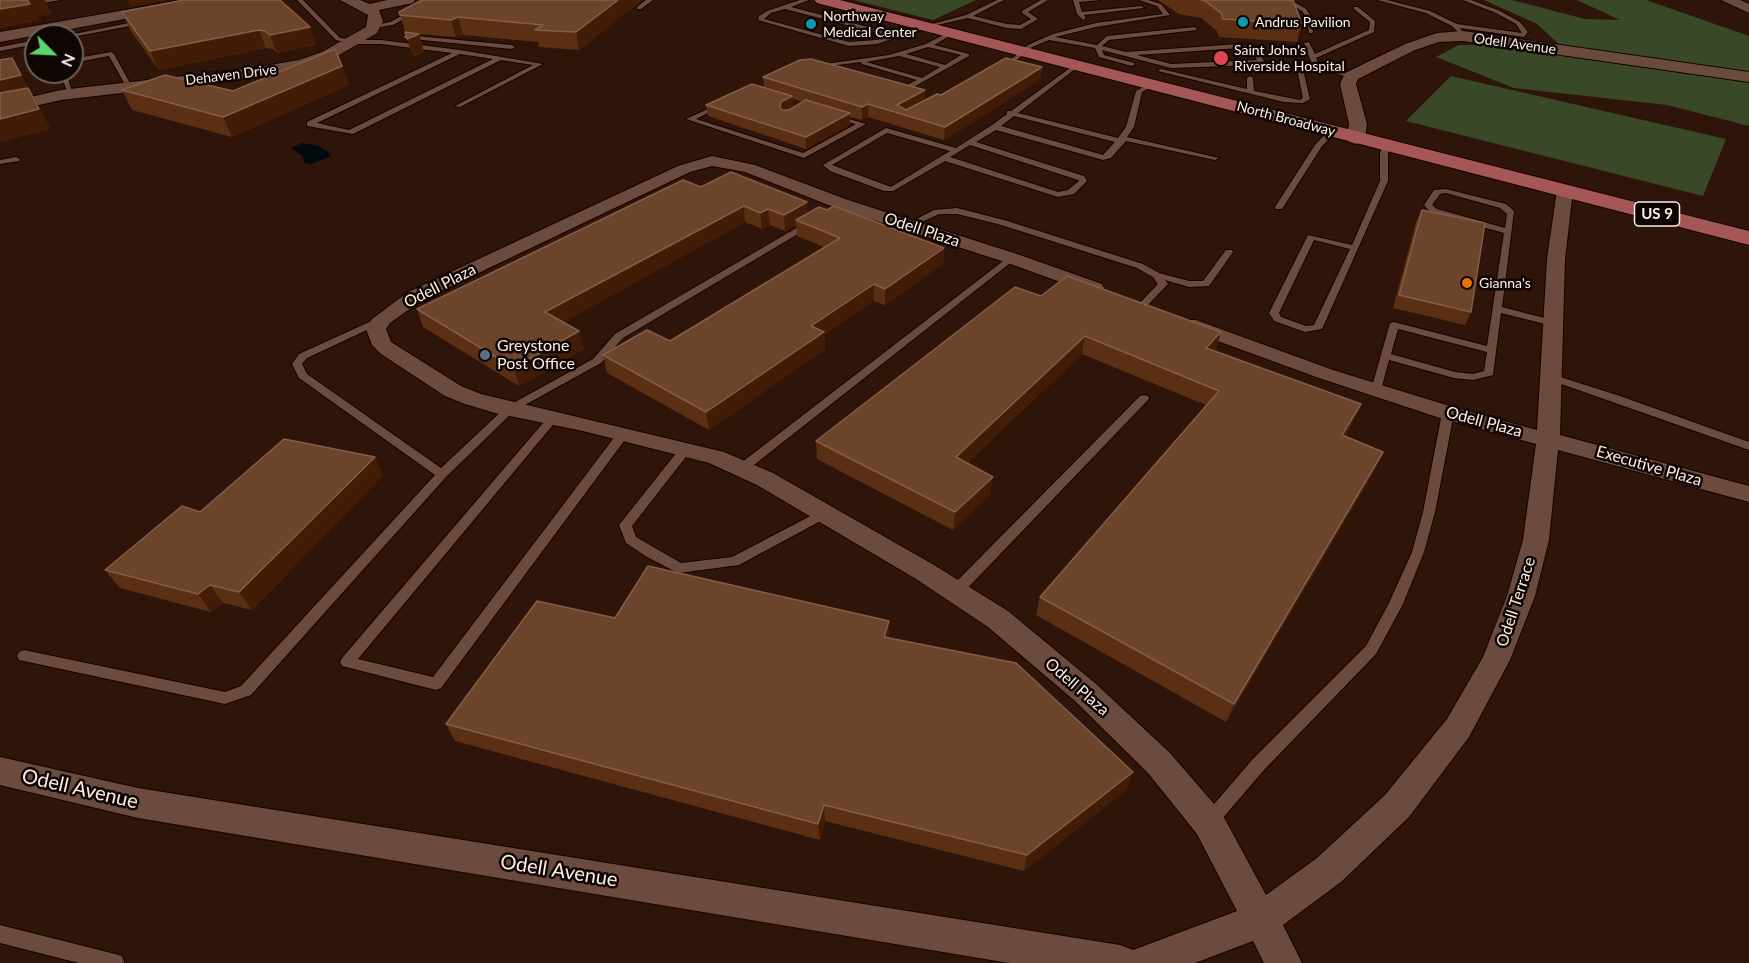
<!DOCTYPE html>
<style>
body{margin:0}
#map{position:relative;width:1749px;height:963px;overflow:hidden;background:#2f1509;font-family:Lato,sans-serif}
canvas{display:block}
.north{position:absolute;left:24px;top:24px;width:60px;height:60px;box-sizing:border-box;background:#0f0502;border:2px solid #6e625e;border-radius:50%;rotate:114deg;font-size:16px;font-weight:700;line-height:24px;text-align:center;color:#fcede7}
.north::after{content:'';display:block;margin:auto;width:21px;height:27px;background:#5cd56d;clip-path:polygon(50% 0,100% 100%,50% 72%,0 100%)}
</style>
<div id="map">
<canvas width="1749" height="963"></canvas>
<div class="north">N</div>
</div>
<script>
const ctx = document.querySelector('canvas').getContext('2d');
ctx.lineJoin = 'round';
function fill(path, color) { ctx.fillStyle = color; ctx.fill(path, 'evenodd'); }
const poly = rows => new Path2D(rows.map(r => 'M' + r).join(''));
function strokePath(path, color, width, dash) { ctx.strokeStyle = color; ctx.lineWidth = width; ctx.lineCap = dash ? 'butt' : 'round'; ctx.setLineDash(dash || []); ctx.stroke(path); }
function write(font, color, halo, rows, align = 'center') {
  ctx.font = font + ' Lato,sans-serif'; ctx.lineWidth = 5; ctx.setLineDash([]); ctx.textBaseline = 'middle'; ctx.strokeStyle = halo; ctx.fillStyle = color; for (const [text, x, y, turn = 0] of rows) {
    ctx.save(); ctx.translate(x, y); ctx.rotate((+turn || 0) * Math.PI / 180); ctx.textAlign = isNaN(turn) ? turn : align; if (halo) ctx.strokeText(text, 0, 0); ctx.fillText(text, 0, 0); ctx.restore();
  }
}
fill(poly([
 [854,0,976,0,933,20],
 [1484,0,1512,0,1585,19,1620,20,1577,0,1646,0,1749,36,1749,126,1667,105,1514,88,1436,57,1459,45,1560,45,1537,24],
 [1451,76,1726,139,1703,196,1406,121]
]), '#394827');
fill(poly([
 [302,143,316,145,327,151,331,156,311,164,305,163,301,155,291,148]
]), '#00090d');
const service = poly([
 [46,0,61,0,0,10,0,6,46,0],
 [297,0,303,0,340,38,354,40,381,40,460,50,543,64,460,107,455,106,533,65,501,60,353,134,307,126,307,122,452,53,381,44,354,44,336,40,297,0],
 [460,54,493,59,349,130,317,123,460,54],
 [646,0,653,0,641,9,637,9,637,7,646,0],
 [800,0,809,0,791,7,895,34,966,15,997,0,1004,0,973,16,1007,24,1020,25,1031,19,1022,13,1022,11,1041,0,1048,0,1028,12,1038,19,1021,29,1007,28,968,18,928,27,877,44,849,46,758,20,759,16,767,11,800,0],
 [785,9,888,36,876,40,849,42,764,19,771,13,785,9],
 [1073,0,1101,0,1079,2,1082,12,1141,6,1144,8,1084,15,1086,18,1083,20,1077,14,1073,0],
 [1139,0,1148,0,1161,4,1170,15,1096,27,1055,37,1097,45,1107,36,1195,27,1197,30,1109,40,1102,46,1126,52,1239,44,1255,47,1264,61,1258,65,1171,68,1102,50,1104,55,1134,63,1135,64,1132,66,1099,57,1095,48,1049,40,1032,47,1018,59,1002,68,997,67,1014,57,1028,45,1053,34,1096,23,1163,14,1157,6,1139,0],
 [1239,48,1251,50,1257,60,1171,64,1137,55,1239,48],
 [1377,0,1387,0,1430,11,1457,24,1522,33,1516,24,1496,13,1463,0,1471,0,1500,11,1520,22,1528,32,1524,37,1460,28,1462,31,1459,33,1452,26,1426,13,1377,0],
 [1292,3,1296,3,1306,9,1311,16,1313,33,1309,33,1306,17,1302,11,1292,5,1292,3],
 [1354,7,1358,7,1375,21,1374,32,1316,58,1319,64,1354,76,1351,78,1316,67,1306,70,1304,74,1310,99,1303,103,1284,102,1158,71,1161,69,1247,89,1247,78,1250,76,1253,78,1254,91,1300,100,1303,98,1298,74,1301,68,1312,64,1304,43,1309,42,1315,54,1369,30,1370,22,1354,9,1354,7],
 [413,10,415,13,393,25,374,28,371,26,390,22,413,10],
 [144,20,146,23,72,37,64,36,144,20],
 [951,31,953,34,934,45,969,54,969,56,901,94,895,91,917,80,862,64,861,62,814,68,811,66,889,55,926,44,951,31],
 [928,47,961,55,945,65,906,54,928,47],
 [899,56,940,67,922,78,866,62,899,56],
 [405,35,512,45,515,47,512,49,403,38,405,35],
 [36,40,36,44,0,51,0,47,36,40],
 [111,52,114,54,132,87,131,88,127,88,109,56,72,63,72,59,111,52],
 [1074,65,1079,66,1018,113,1118,138,1126,127,1136,91,1151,83,1154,85,1153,86,1142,92,1134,127,1127,137,1219,158,1215,160,1126,141,1111,158,1103,160,996,130,976,142,1084,176,1087,181,1074,194,1058,197,945,161,893,191,884,191,830,171,823,165,886,128,956,148,992,125,1007,114,1007,111,1011,111,1074,65],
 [1014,116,1115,142,1103,155,1001,126,1014,116],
 [887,133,950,151,891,187,832,165,887,133],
 [970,145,1078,180,1079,181,1068,190,1058,192,950,157,970,145],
 [60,72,66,72,73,95,68,94,60,72],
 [719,104,724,105,696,119,803,153,856,124,832,118,832,114,866,124,804,158,686,119,719,104],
 [1330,129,1337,131,1322,146,1282,209,1276,209,1275,207,1315,145,1330,129],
 [1384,143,1391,145,1388,153,1388,181,1323,327,1322,329,1305,332,1274,321,1269,313,1308,235,1352,245,1380,181,1380,153,1384,143],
 [1314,240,1350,249,1314,325,1306,326,1281,317,1279,313,1314,240],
 [16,157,20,159,19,161,0,164,0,160,16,157],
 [1446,189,1506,204,1514,211,1502,307,1556,321,1558,323,1553,326,1501,313,1493,375,1473,380,1454,378,1389,360,1381,390,1376,393,1372,392,1371,390,1390,323,1394,322,1487,346,1504,233,1431,213,1424,205,1434,190,1446,189],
 [1446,193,1500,208,1507,214,1505,228,1437,209,1432,205,1440,194,1446,193],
 [1398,329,1487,352,1484,371,1473,374,1455,372,1391,354,1398,329],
 [957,208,1004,220,1143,264,1159,273,1189,281,1203,281,1226,250,1232,250,1233,252,1209,286,1189,287,1165,280,1168,284,1166,286,1145,308,1142,309,1137,306,1158,284,1153,277,1137,268,998,224,957,214,939,214,907,229,903,226,934,210,957,208],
 [810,220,814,223,813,225,623,338,601,363,514,411,446,477,251,695,225,704,19,660,17,656,19,652,24,650,225,692,241,686,435,475,299,378,292,364,299,354,378,318,384,318,384,322,307,358,302,364,307,374,441,468,506,407,593,359,615,334,810,220],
 [1011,255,1016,258,1014,260,745,472,737,472,735,469,737,466,1011,255],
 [1551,374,1620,396,1749,442,1749,450,1547,379,1546,377,1547,375,1551,374],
 [1144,395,1148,396,1149,398,1148,400,960,596,955,597,950,596,948,592,950,588,1140,396,1144,395],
 [1448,410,1454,413,1435,512,1424,552,1403,604,1376,654,1264,770,1215,827,1209,830,1203,827,1201,822,1203,817,1252,760,1366,646,1389,603,1412,552,1423,512,1442,413,1448,410],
 [553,414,557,416,559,418,557,420,358,659,433,677,619,431,627,431,629,434,627,437,441,688,436,690,342,666,340,662,342,658,549,416,553,414],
 [685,446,689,447,691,450,689,453,632,526,636,537,681,563,732,557,820,511,828,511,830,514,828,517,739,565,679,573,674,571,647,557,626,543,619,525,681,447,685,446],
 [0,925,115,954,122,956,124,963,79,963,0,943,0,925]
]);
const minor = poly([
 [712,156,755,165,848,200,1017,254,1102,284,1104,288,1102,292,1088,292,1005,262,836,208,745,172,712,166,690,172,422,300,390,323,386,329,391,342,461,386,481,394,724,452,773,473,934,565,1008,611,1095,683,1170,753,1221,812,1266,895,1317,858,1385,795,1447,719,1483,657,1507,596,1523,540,1536,444,1440,418,1319,378,1182,328,1179,324,1182,320,1196,320,1333,370,1456,408,1537,430,1547,259,1557,190,1559,187,1571,187,1573,190,1565,259,1560,435,1749,486,1749,502,1558,450,1549,540,1535,596,1510,660,1469,737,1409,817,1341,882,1283,925,1302,963,1264,963,1253,941,1195,963,1009,963,138,818,0,785,0,757,138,788,1120,945,1133,950,1237,911,1197,834,1148,773,1075,701,988,627,916,579,757,485,709,463,583,431,495,413,465,404,445,396,381,354,372,345,366,329,372,319,408,292,678,166,712,156]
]);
const tertiary = poly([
 [182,0,213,0,206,4,0,42,0,32,182,0],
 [340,0,360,0,370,4,387,0,415,0,413,3,379,10,383,21,377,33,334,58,308,67,252,78,61,100,0,114,0,104,61,90,252,68,299,60,322,52,366,27,368,15,340,0],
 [1721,0,1740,0,1749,4,1749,13,1721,0],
 [1463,31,1749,72,1749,82,1463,41,1439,42,1415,50,1358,79,1356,84,1367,124,1365,138,1363,142,1356,144,1349,142,1347,138,1349,124,1340,84,1345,73,1405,44,1437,33,1463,31]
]);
const primary = poly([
 [814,0,840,0,1749,231,1749,245,817,3,814,0]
]);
strokePath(service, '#150200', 2);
strokePath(minor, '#150200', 2);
strokePath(tertiary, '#150200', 2);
strokePath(primary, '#150200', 2);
fill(service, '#6a4b3e');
fill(minor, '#6a4b3e');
fill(tertiary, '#6a4b3e');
fill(primary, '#a55657');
fill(poly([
 [184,0,316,45,277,53,273,49,266,48,159,70,130,30,122,12],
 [421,0,642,0,579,50,539,47,538,42,463,35,456,37,419,34,424,52,413,57,399,12],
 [1158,0,1293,0,1302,24,1297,42,1219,37,1217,31,1201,18,1179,14],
 [342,66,349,85,232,137,132,110,122,90,233,91],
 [763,77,924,101,941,95,1041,79,944,140,868,117,862,120,850,117,850,125,806,149,708,116,706,105,764,87],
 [793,99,803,102,789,110],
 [701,187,807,202,807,213,827,210,944,248,943,264,885,305,874,301,824,335,825,349,709,430,607,373,603,355,670,341,824,247,797,236,796,225,785,231,770,225,762,229,745,222,563,322,579,331,584,349,519,386,423,327,417,309],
 [1422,210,1471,312,1465,325,1393,308,1416,222],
 [1041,296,1216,349,1214,351,1353,422,1345,436,1383,452,1375,470,1226,722,1036,615,1040,597,1206,405,1082,354,967,463,990,495,953,530,817,459,816,441],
 [383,475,252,610,223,603,211,612,120,588,105,570,200,512],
 [615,618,889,638,1127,789,1024,871,825,821,820,840,455,741,446,724]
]), '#5b2f14');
fill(poly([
 [0,0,45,0,52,14,37,17,39,21,0,28],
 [126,0,169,0,130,7],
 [618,0,642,0,579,50,576,32],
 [458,17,463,35,456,37,451,20],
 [310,27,316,45,277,53,270,35],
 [259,30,266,48,159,70,150,51],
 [419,34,424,52,413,57,407,39],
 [12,58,51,129,0,142,0,80],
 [342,66,349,85,232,137,223,117],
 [1042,67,1041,79,944,140,945,127],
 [925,90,924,103,904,115,897,105],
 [792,96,793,107,782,113,780,108,781,102],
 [868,104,868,117,862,120,862,107],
 [850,113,850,125,806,149,806,137],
 [807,202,808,218,796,220,796,225,785,231,784,215],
 [744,206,745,222,550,330,545,312],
 [768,209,770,225,762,229,760,213],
 [944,248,943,264,885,305,885,289],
 [874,284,874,301,824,335,825,349,709,430,706,412,811,326],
 [579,331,584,349,519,386,514,368],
 [1221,332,1216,349,1201,366,1206,348],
 [1085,336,1082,354,955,475,956,457],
 [1361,404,1353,422,1334,453,1342,435],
 [1383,452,1375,470,1226,722,1234,704],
 [375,457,383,475,252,610,239,592],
 [993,477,990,495,953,530,955,512],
 [210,585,223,603,211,612,198,594],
 [889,621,889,639,884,637],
 [1133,772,1127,789,1024,871,1027,855],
 [824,805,825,821,820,840,818,824]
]), '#421c06');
const building = poly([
 [0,0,27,0,30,4,0,9,0,0],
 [184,0,280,0,310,27,270,35,265,31,259,30,150,51,122,12,184,0],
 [422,0,618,0,576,32,535,30,543,25,458,17,451,20,400,15,399,12,422,0],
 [1201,0,1293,0,1302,24,1223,19,1221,13,1205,1,1201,0],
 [405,32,419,34,407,39,405,32],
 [335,49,342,66,223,117,122,90,165,75,233,91,335,49],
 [12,58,21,75,0,80,0,60,12,58],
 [1006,58,1042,67,945,127,868,104,862,107,763,77,800,60,811,59,925,90,897,105,906,110,937,94,941,95,1006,58],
 [752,84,792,96,781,102,780,108,782,110,789,110,806,100,850,113,806,137,706,105,752,84],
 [28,88,39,109,0,119,0,93,28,88],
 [731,172,807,202,784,215,768,209,760,213,744,206,545,312,579,331,514,368,417,309,683,180,701,187,731,172],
 [834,206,944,248,885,289,874,284,811,326,824,332,706,412,603,355,647,330,670,341,840,238,796,220,819,207,827,210,834,206],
 [1422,210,1485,223,1471,312,1399,295,1422,210],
 [1067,276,1221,332,1206,348,1361,404,1342,435,1383,452,1234,704,1040,597,1219,391,1085,336,956,457,993,477,955,512,816,441,1015,287,1041,296,1067,276],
 [284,439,375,457,239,592,210,585,198,594,105,570,182,506,200,512,284,439],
 [648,566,889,621,884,637,1016,663,1133,772,1027,855,824,805,818,824,446,724,537,601,615,618,648,566]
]);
fill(building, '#6c442b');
strokePath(building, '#835e48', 1.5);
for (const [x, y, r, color] of [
 [1243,22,6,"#0f9aa8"],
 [811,24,6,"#0f9aa8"],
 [1221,58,8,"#e0444e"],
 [1467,283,6,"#e8710a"],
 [485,355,6,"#5c6f8a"]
]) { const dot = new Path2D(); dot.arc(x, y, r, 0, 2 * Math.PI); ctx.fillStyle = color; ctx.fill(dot); strokePath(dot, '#0f0502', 2); }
write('14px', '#fcede7', '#0f0502', [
 ["Northway",823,16],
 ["Medical Center",823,32],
 ["Andrus Pavilion",1255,22],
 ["Saint John's",1234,50],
 ["Riverside Hospital",1234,66],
 ["Gianna's",1479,283]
], 'left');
write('14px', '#fcede7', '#0f0502', [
 ["Odell Avenue",1515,44,8],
 ["Dehaven Drive",231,75,-7],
 ["North Broadway",1286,119,15]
]);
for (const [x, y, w] of [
 [1657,214,45]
]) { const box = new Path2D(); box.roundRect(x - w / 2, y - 12, w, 24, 4.5); ctx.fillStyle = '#0f0502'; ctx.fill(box); strokePath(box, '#fcede7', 1.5); }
write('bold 15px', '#fcede7', null, [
 ["US 9",1657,214]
]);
write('16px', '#fcede7', '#0f0502', [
 ["Odell Plaza",922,230,18],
 ["Odell Plaza",440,286,-27],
 ["Odell Plaza",1484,422,15],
 ["Executive Plaza",1649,466,16],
 ["Odell Terrace",1516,602,-72],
 ["Odell Plaza",1077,687,41]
]);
write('16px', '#fcede7', '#0f0502', [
 ["Greystone",497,346],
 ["Post Office",497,364]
], 'left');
write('20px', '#fcede7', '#0f0502', [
 ["Odell Avenue",80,789,13],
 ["Odell Avenue",559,871,9]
]);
</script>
